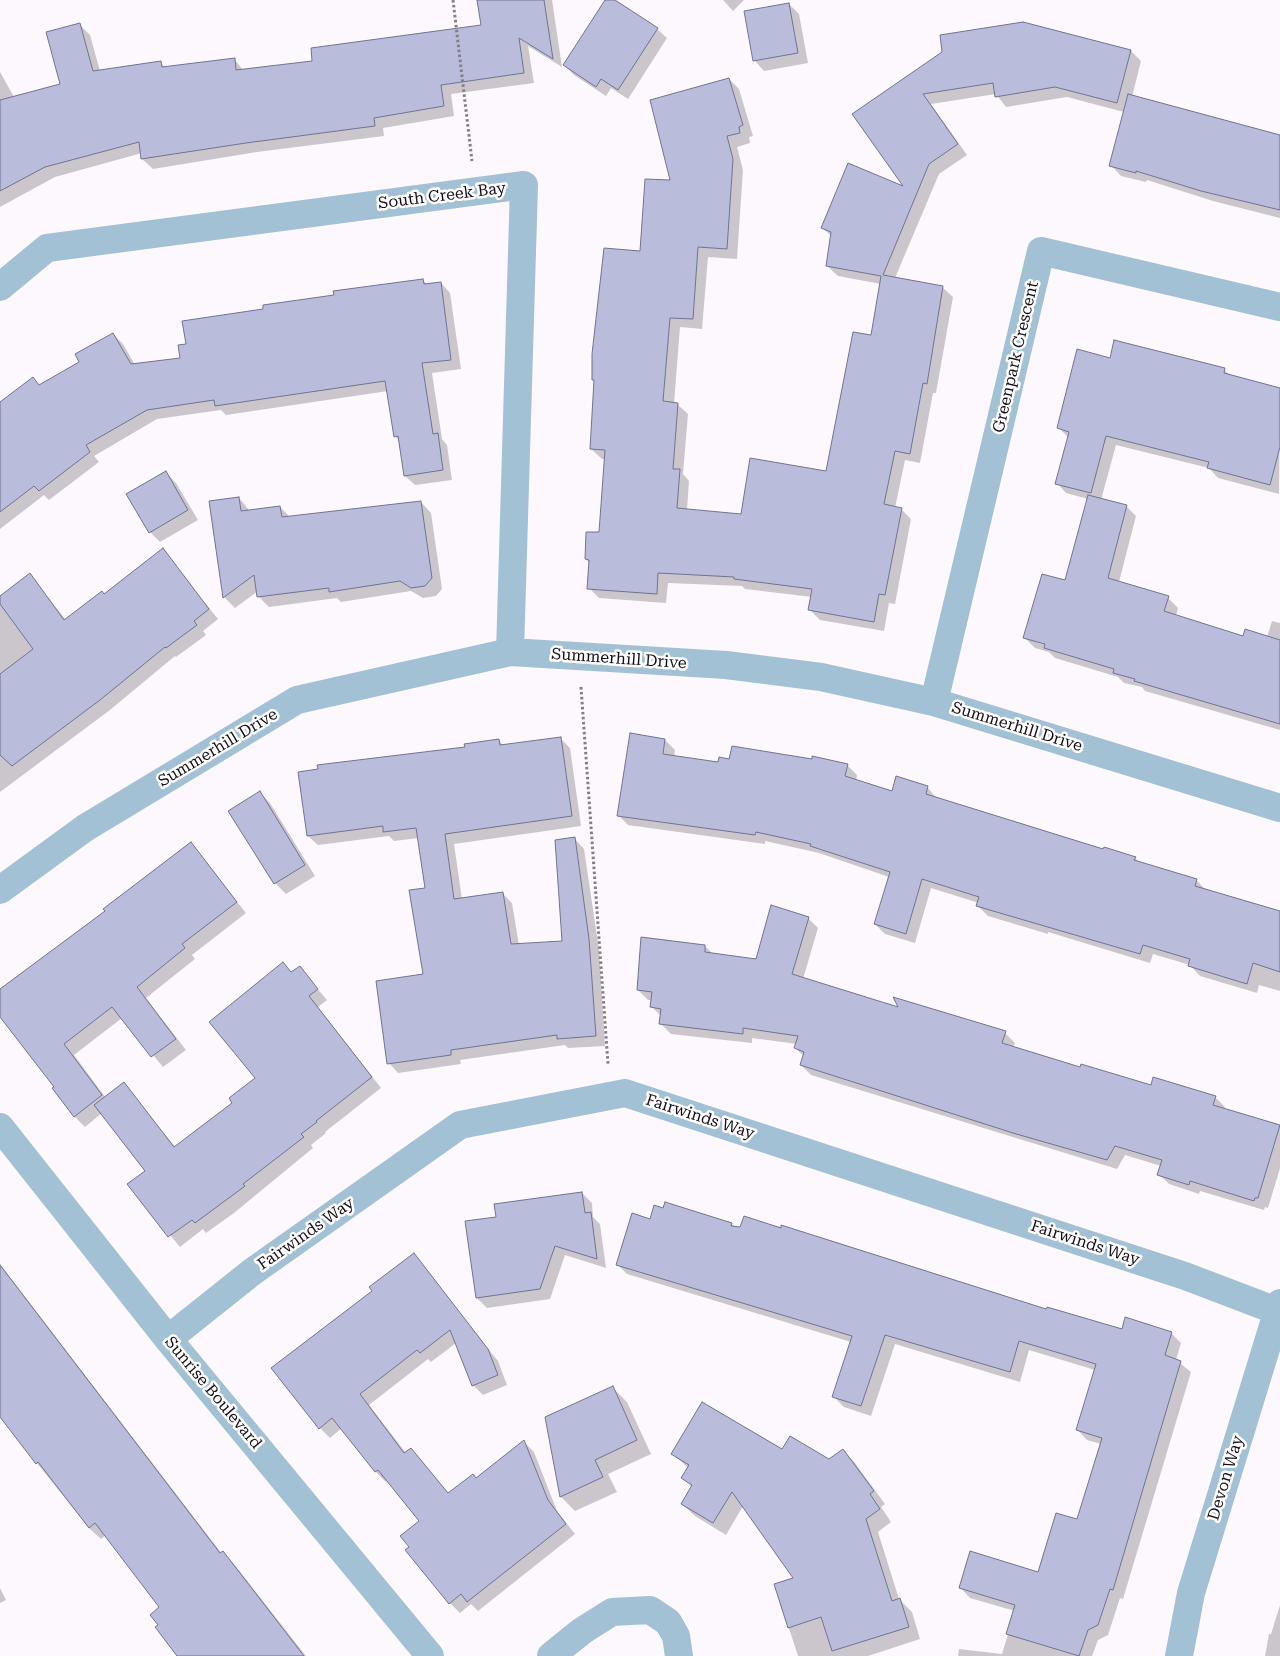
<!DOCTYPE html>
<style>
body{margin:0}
canvas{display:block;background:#fdf8fe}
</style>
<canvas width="1280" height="1656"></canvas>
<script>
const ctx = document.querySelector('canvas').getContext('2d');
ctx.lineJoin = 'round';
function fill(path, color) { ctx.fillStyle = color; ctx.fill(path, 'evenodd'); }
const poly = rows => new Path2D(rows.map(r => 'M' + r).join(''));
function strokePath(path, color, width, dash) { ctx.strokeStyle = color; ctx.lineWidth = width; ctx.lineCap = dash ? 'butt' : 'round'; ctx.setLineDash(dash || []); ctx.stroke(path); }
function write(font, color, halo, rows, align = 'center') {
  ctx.font = font + ' "Roboto Serif",serif'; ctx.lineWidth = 5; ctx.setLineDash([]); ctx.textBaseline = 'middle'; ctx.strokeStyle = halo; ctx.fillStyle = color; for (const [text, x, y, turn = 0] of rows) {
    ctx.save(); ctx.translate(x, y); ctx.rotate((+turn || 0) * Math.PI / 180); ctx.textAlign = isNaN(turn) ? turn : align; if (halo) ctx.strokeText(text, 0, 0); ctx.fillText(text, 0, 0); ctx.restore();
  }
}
fill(poly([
 [478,0,552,0,562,67,528,46,534,83,451,94,454,116,383,128,384,136,257,152,153,169,142,159,142,153,55,177,0,207,0,72,14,97,61,85,80,25,90,35,100,71,161,63,166,68,234,59,244,71,314,62,482,26],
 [606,0,612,0,657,29,667,38,628,99,611,88,606,96,574,75,564,65],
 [723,0,744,0,733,11],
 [789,4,799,14,808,63,764,71,754,60],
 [1023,23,1131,51,1141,61,1132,97,1280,136,1280,218,1213,201,1147,180,1146,182,1121,176,1111,165,1124,112,1067,97,1006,107,996,94,931,104,967,155,939,174,895,278,942,287,953,297,936,393,933,393,920,463,905,460,895,508,901,509,911,519,895,604,889,603,884,631,820,620,809,609,812,597,745,589,742,586,668,583,666,603,599,598,589,588,590,563,586,559,600,534,605,459,602,459,591,449,595,382,593,380,641,252,672,181,729,79,739,89,753,136,749,137,750,143,737,147,743,170,737,259,708,257,702,329,680,327,674,404,677,404,688,414,683,474,689,481,687,510,742,516,827,473,872,337,881,284,838,276,827,266,832,237,823,228,906,189,854,114],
 [423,280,427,285,441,283,450,293,461,369,432,373,442,439,447,445,452,480,415,485,405,476,400,442,395,436,388,391,226,415,221,410,157,419,94,456,99,462,49,500,44,495,0,529,0,413,40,386,81,362,113,334,123,344,135,365,182,359,187,345,265,310],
 [1111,359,1224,370,1231,376,1280,390,1279,494,1218,478,1209,468,1116,445,1101,500,1126,506,1136,516,1119,582,1168,598,1178,608,1176,616,1244,638,1267,637,1272,621,1280,623,1280,730,1145,691,1142,687,1124,683,1118,677,1055,658,1049,652,1035,648,1025,638,1066,582,1088,499,1066,493,1057,483,1069,438,1059,428],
 [166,473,176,483,198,520,160,542,150,532],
 [239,498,250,511,280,507,290,517,421,502,431,513,442,589,436,596,423,598,411,591,341,602,337,598,269,607,258,596,258,591,235,608,225,598,211,502],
 [162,550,218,619,203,631,206,635,176,657,175,656,110,710,0,792,0,596,30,575,66,620,104,595],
 [631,735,665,740,675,750,674,757,719,763,847,765,857,775,856,781,892,793,897,778,928,788,937,799,1104,851,1135,858,1140,863,1196,880,1206,890,1280,913,1280,991,1259,985,1257,993,1200,976,1190,965,1153,954,1150,963,1048,932,1048,934,988,916,978,906,979,903,931,888,915,943,885,934,875,924,889,877,819,853,765,841,765,844,628,825,618,815],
 [560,738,570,748,581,826,454,844,462,899,502,893,512,903,519,945,563,942,575,839,584,849,599,950,605,1046,568,1048,565,1045,460,1060,461,1064,398,1073,389,1063,425,975,426,889,419,838,394,841,389,836,318,845,308,836,466,748,498,740,504,746],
 [260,793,270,803,315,876,286,894,275,883,230,811],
 [191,844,246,913,192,955,195,959,146,998,186,1050,163,1067,122,1018,74,1055,106,1098,124,1084,176,1148,234,1103,256,1078,283,964,292,973,299,967,327,1000,318,1007,381,1088,325,1132,326,1133,311,1145,313,1148,234,1213,206,1233,203,1229,180,1247,129,1185,147,1171,102,1113,85,1127,74,1116,56,1087,0,1014,0,991,107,911],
 [808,918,818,928,803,979,901,1009,1005,1033,1015,1043,1013,1047,1081,1068,1152,1087,1215,1097,1225,1107,1224,1109,1280,1126,1280,1168,1268,1208,1265,1207,1264,1210,1200,1191,1199,1194,1169,1184,1159,1174,1161,1166,1125,1155,1117,1169,811,1075,801,1065,804,1056,795,1048,797,1044,752,1038,752,1043,671,1034,661,1024,662,1017,652,1007,653,1000,648,1000,638,990,705,946,713,954,756,960],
 [582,1193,592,1203,593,1217,600,1224,606,1268,565,1255,550,1299,487,1308,477,1298,498,1218],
 [745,1218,826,1239,1047,1310,1122,1331,1171,1333,1181,1343,1176,1360,1191,1372,1123,1599,1120,1598,1108,1635,1098,1640,1092,1656,958,1656,959,1649,1002,1654,1015,1611,970,1598,960,1587,1039,1574,1077,1521,1101,1444,1087,1440,1077,1429,1095,1370,1029,1350,1020,1382,895,1344,871,1416,844,1407,833,1396,851,1342,627,1274,617,1264,650,1220,731,1224,741,1229],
 [413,1255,498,1361,507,1385,483,1395,473,1385,456,1343,431,1362,428,1359,369,1405,406,1453,411,1449,449,1494,476,1479,524,1442,534,1452,557,1511,575,1534,478,1611,471,1604,460,1613,450,1603,411,1547,421,1521,388,1480,386,1482,376,1472,342,1428,330,1438,320,1428,374,1291],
 [0,1264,222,1554,234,1564,306,1656,181,1656,160,1625,161,1608,106,1535,101,1539,89,1528,0,1417],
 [612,1387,627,1402,651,1454,608,1474,617,1492,575,1511,561,1497,547,1417],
 [843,1450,855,1463,885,1504,881,1507,891,1522,878,1532,899,1599,912,1612,920,1639,868,1656,798,1656,775,1585,795,1579,743,1506,726,1535,695,1516,682,1504,692,1487,683,1478,688,1468,673,1454,783,1451,829,1460],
 [0,1588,6,1600,0,1603],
 [1280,1605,1280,1656,1265,1656,1269,1634,1271,1634]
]), '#0003');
const building = poly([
 [477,0,544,0,553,59,519,38,524,73,441,85,444,106,374,118,375,126,246,143,141,159,139,142,45,167,0,191,0,100,60,84,46,32,80,23,93,71,161,61,162,67,235,58,236,70,312,61,311,48,481,25,477,0],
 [605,0,615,0,658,28,618,90,601,79,596,87,563,65,605,0],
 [789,3,798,53,753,61,744,11,789,3],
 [1023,22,1131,50,1117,103,1055,87,995,97,993,83,923,94,958,144,929,164,883,275,943,286,927,384,923,383,910,454,895,451,884,504,902,508,885,595,879,594,874,622,808,610,812,589,734,579,734,577,658,573,657,594,587,589,589,560,585,559,586,532,599,532,605,450,590,449,594,380,592,380,592,354,604,248,640,251,645,179,670,180,650,100,729,78,743,125,739,127,740,133,727,136,733,159,727,249,698,247,693,319,670,318,663,401,678,403,673,469,680,469,677,508,741,514,750,458,826,471,853,332,871,335,881,276,826,266,831,232,821,228,848,163,903,186,852,114,942,52,940,35,1023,22],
 [1128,94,1280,135,1280,210,1201,191,1136,171,1136,173,1109,166,1128,94],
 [423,279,424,284,441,282,451,360,422,363,433,434,438,433,443,470,404,476,398,436,394,437,385,381,215,406,214,400,147,410,86,445,90,452,39,491,34,486,0,512,0,402,33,377,39,385,79,362,75,354,113,333,131,364,180,358,178,345,186,344,182,321,263,309,263,305,334,295,333,291,423,279],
 [1114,340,1225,368,1224,373,1280,388,1280,447,1270,485,1207,468,1209,462,1106,436,1091,493,1055,484,1069,432,1057,428,1077,349,1110,358,1114,340],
 [166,471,188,510,149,533,126,494,166,471],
 [1088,495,1127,505,1108,578,1169,596,1164,611,1243,636,1245,629,1280,640,1280,724,1134,681,1135,679,1113,673,1114,669,1044,648,1045,644,1023,638,1042,574,1065,580,1088,495],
 [239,497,241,511,280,506,282,517,421,501,432,578,425,586,411,588,400,581,329,592,329,588,257,597,254,575,223,598,209,501,239,497],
 [163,548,209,609,194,621,197,625,166,648,165,647,100,700,12,766,0,755,0,674,33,649,0,604,0,596,30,573,64,620,102,591,104,594,163,548],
 [630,733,665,739,663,754,718,762,719,757,729,759,732,746,812,759,812,756,848,764,845,776,892,791,896,776,928,786,926,794,1103,849,1104,847,1136,857,1134,860,1197,879,1195,886,1280,911,1280,972,1253,963,1247,984,1188,966,1190,959,1143,945,1140,954,976,906,979,897,922,879,906,934,874,924,890,872,810,846,811,844,756,832,755,835,617,816,630,733],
 [561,737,572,816,445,834,454,899,503,892,511,944,562,941,555,840,575,837,589,939,596,1036,557,1039,557,1035,451,1050,451,1055,387,1064,376,981,423,974,409,890,425,888,416,828,383,832,383,826,307,836,298,772,318,769,317,765,465,747,464,744,499,739,500,745,561,737],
 [260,791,305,865,274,884,228,811,260,791],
 [191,842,237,902,182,944,185,948,137,987,176,1039,151,1057,112,1007,64,1044,102,1095,74,1117,52,1088,54,1087,0,1017,0,989,105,911,103,909,191,842],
 [771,905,809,917,792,974,898,1007,893,997,1006,1031,1002,1043,1080,1067,1081,1064,1151,1085,1153,1077,1216,1096,1213,1105,1280,1125,1258,1198,1255,1198,1254,1201,1190,1181,1189,1185,1157,1175,1162,1160,1115,1146,1107,1160,1013,1133,800,1065,804,1052,794,1048,798,1036,743,1028,743,1034,659,1024,661,1009,650,1007,652,992,637,990,641,937,705,945,705,952,756,959,771,905],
 [283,962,291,972,300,966,318,989,309,996,372,1077,316,1121,317,1122,301,1134,304,1137,243,1184,245,1186,195,1223,192,1220,168,1237,127,1184,145,1171,94,1105,124,1082,174,1147,232,1103,229,1098,255,1078,209,1022,283,962],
 [582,1192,585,1213,591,1212,597,1259,555,1246,540,1289,476,1298,465,1221,496,1217,494,1204,582,1192],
 [665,1202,732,1223,731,1226,740,1227,744,1216,781,1228,781,1225,1046,1309,1047,1307,1122,1329,1125,1317,1172,1332,1165,1355,1181,1361,1113,1590,1110,1589,1098,1625,1088,1630,1079,1656,1006,1634,1015,1605,959,1588,970,1551,1038,1572,1056,1513,1077,1519,1102,1438,1076,1430,1096,1364,1019,1341,1010,1372,885,1335,861,1406,832,1397,852,1336,616,1265,632,1213,650,1219,654,1205,663,1208,665,1202],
 [414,1253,488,1349,498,1375,472,1386,450,1330,420,1353,417,1350,360,1394,404,1453,411,1448,448,1493,473,1474,476,1478,524,1440,548,1500,566,1524,467,1602,461,1594,449,1604,405,1550,409,1547,400,1536,419,1521,378,1470,375,1472,332,1418,319,1429,271,1368,372,1291,369,1287,414,1253],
 [0,1265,220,1553,223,1551,304,1656,177,1656,155,1627,158,1625,150,1615,159,1607,95,1523,89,1528,38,1462,36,1464,0,1417,0,1265],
 [613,1386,637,1440,595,1460,603,1477,560,1497,545,1417,613,1386],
 [702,1402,782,1449,790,1436,829,1459,843,1449,874,1491,870,1494,880,1509,866,1519,892,1601,900,1598,909,1627,832,1651,821,1617,788,1628,774,1584,793,1578,732,1492,713,1523,681,1504,692,1485,681,1478,689,1465,671,1454,702,1402]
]);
fill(building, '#b9bcdb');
strokePath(building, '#707390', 1);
strokePath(poly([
 [453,0,472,161],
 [581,687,608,1064]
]), '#837d84', 3, [2.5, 2.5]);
strokePath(poly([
 [0,287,47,248,524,185,510,652],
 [934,702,1041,251,1280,307],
 [0,890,85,828,297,700,510,652,726,665,821,677,934,702,1280,808],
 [0,1127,168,1339,430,1656],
 [168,1339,252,1272,460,1125,625,1093,1185,1276,1277,1311],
 [551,1656,582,1631,612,1612,650,1610,668,1622,676,1636,679,1656],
 [1179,1656,1191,1593,1280,1303]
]), '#a2c1d5', 28);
write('16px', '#160e17', '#fff', [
 ["South Creek Bay",442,196,-7],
 ["Greenpark Crescent",1016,357,-77],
 ["Summerhill Drive",619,659,4],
 ["Summerhill Drive",1017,727,17],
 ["Summerhill Drive",218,748,-31],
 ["Fairwinds Way",700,1117,18],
 ["Fairwinds Way",306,1234,-35],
 ["Fairwinds Way",1085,1243,18],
 ["Sunrise Boulevard",213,1393,50],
 ["Devon Way",1226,1478,-73]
]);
</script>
